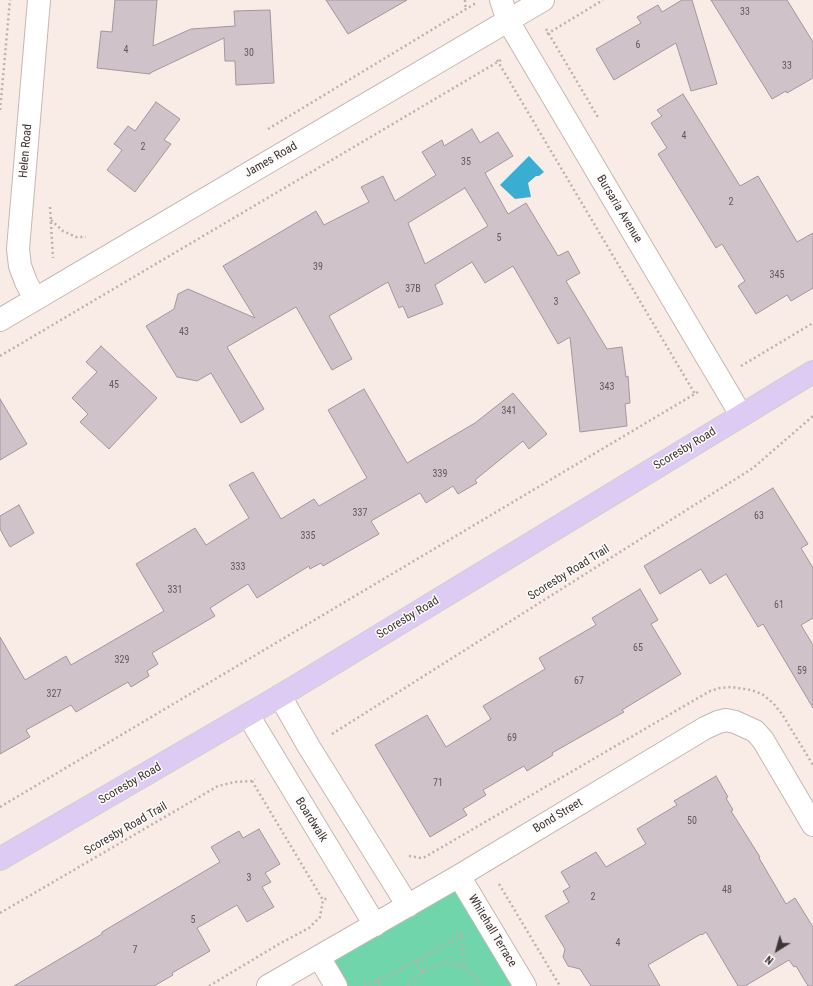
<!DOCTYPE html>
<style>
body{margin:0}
#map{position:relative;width:813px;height:986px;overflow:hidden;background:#f9ebe5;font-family:"Roboto Condensed",sans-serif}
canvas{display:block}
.north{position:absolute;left:757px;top:930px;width:40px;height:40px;-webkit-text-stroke:3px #fefbfa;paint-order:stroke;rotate:217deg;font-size:11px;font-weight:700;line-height:16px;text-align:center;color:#3c3734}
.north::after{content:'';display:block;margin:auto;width:14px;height:18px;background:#3c3734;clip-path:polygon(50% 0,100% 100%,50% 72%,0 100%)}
</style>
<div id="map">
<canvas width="813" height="986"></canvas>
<div class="north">N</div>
</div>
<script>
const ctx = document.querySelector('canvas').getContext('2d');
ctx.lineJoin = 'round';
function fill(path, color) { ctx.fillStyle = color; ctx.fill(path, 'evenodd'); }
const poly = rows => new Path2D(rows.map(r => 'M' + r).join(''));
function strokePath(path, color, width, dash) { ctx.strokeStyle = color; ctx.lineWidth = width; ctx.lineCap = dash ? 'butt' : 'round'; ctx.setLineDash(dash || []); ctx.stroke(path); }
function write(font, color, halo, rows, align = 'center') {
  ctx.font = font + ' "Roboto Condensed",sans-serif'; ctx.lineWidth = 3; ctx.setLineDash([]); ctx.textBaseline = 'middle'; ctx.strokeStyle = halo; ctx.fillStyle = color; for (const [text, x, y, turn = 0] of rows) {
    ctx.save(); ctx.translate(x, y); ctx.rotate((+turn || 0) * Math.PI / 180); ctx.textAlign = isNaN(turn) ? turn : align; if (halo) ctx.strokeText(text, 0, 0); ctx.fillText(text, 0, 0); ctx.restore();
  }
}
fill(poly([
 [459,876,525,986,336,986,319,957]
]), '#71d5ab');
fill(poly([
 [529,156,544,172,539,176,536,176,528,183,531,197,515,199,500,185]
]), '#3aadd3');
const building = poly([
 [115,0,157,0,153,46,191,29,235,26,234,11,270,10,274,83,236,85,235,61,225,61,224,38,150,73,150,74,97,68,101,31,112,32,115,0],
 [326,0,407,0,348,34,326,0],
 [682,0,692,0,717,84,691,91,676,43,614,80,596,49,641,23,637,17,658,5,662,12,682,0],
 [711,0,787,0,813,42,813,78,787,93,786,91,772,99,711,0],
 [683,94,740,186,758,176,797,242,813,233,813,288,791,301,787,295,756,314,738,286,745,281,722,244,716,248,658,154,667,148,651,123,662,116,657,110,683,94],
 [156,102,180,119,164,140,171,144,135,192,107,170,122,150,114,144,128,126,135,131,156,102],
 [472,129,480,143,498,132,513,156,485,173,508,214,526,203,558,256,568,251,580,273,566,281,607,349,622,347,626,377,628,376,630,403,625,404,627,426,580,432,570,337,558,344,513,266,485,283,472,262,435,285,443,304,408,318,403,306,399,308,388,282,329,316,352,359,332,370,296,307,227,347,264,409,241,423,211,373,197,381,177,377,146,326,174,309,178,294,188,289,255,318,223,266,316,211,324,225,369,202,361,187,383,176,395,201,436,175,422,152,442,140,444,146,472,129],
 [465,188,488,226,425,264,408,223,465,188],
 [101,346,157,398,109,449,80,422,88,414,72,398,97,372,86,362,101,346],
 [364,389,407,463,475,423,513,393,547,434,529,449,523,441,475,480,477,483,458,494,453,486,426,503,420,493,371,521,379,534,323,566,321,563,310,569,309,566,257,598,248,584,210,608,215,616,152,653,158,664,147,671,149,676,131,687,128,682,76,712,71,705,26,730,30,737,0,754,0,637,25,680,66,656,71,665,164,611,136,564,195,528,206,545,249,518,229,485,253,472,281,519,314,499,319,506,367,478,328,410,364,389],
 [0,399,27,444,0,460,0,399],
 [773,488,808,544,801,548,813,568,813,618,801,625,813,645,813,708,763,624,758,627,726,574,710,584,701,569,660,594,644,566,773,488],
 [19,505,34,533,10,547,0,529,0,516,19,505],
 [640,589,658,620,651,624,681,674,622,710,624,712,552,753,553,755,527,771,524,766,483,790,486,795,463,809,467,815,430,837,375,745,427,715,446,747,491,719,483,706,545,669,539,658,596,625,592,618,640,589],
 [716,776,728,797,726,798,733,810,731,811,760,857,759,858,786,904,795,898,813,927,813,986,808,986,796,966,794,967,789,960,745,986,738,986,706,932,702,935,701,934,648,965,660,986,591,986,580,969,568,966,563,957,565,949,545,916,569,902,563,891,570,887,561,872,596,852,606,867,646,844,637,829,677,805,674,801,716,776],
 [259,829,280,864,265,873,271,882,262,887,274,907,247,922,237,905,197,928,210,951,172,973,173,975,154,986,14,986,102,934,102,932,220,862,211,847,239,831,243,838,259,829]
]);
fill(building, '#d0c2c9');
strokePath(building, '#a3969c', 1);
const street = poly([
 [501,0,508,21,741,415],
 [35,299,26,282,20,266,18,249,39,0],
 [0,320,543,0],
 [280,696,309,747,408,906],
 [248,715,375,925],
 [459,876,525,986],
 [319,957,336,986],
 [268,986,459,876,705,728,718,722,726,720,735,722,755,731,763,740,813,825]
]);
const primary = poly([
 [0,859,280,696,813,372]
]);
strokePath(street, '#c5b8b2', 24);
strokePath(primary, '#d0cfce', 24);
strokePath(poly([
 [465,0,465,5,467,9],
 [546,29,599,119],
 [547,34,603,0],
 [497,60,695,394],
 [0,110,10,0],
 [268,129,476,3],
 [50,207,53,258],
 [51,220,63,231,76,237,86,237],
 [0,356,501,60],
 [741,366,813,323],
 [332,734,753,468,813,416],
 [252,781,323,900],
 [0,807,698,392],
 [409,856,421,858,425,857,710,691,720,688,731,687,751,690,762,694,773,703,782,714,813,765],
 [499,884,560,986],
 [0,913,218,786,235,782,252,781,255,779],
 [462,934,461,943,465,969],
 [416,961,423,972],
 [375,981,381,986],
 [209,986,279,944,309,928,320,917,323,900,328,898],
 [364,986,396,972,440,948,463,933],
 [407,986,423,972,435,966,447,962,455,964,465,969,476,978,482,986]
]), '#bcb1ac', 2.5, [2, 3]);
strokePath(street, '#fff', 22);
strokePath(primary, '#ddcbf4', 22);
write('10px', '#615a59', null, [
 ["33",745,12],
 ["6",638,45],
 ["4",126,50],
 ["30",249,53],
 ["33",787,66],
 ["4",684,136],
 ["2",143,147],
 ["35",466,162],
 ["2",731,202],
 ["5",499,238],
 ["39",318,267],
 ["345",777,275],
 ["37B",413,289],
 ["3",556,302],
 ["43",184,332],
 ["45",114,385],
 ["343",607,387],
 ["341",509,411],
 ["339",440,474],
 ["337",360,513],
 ["63",759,516],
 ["335",308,536],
 ["333",238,567],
 ["331",175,590],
 ["61",779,605],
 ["65",638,648],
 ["329",122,660],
 ["59",802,671],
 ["67",579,681],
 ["327",54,694],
 ["69",512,738],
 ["71",438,783],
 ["50",692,821],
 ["3",249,878],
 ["48",727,890],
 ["2",593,897],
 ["5",193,920],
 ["4",618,943],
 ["7",135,950]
]);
write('12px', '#3c3734', '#fefbfa', [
 ["Helen Road",26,151,-85],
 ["James Road",271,160,-30],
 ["Bursaria Avenue",619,209,59],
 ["Scoresby Road",685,449,-31],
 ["Scoresby Road Trail",569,573,-32],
 ["Scoresby Road",408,618,-31],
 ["Scoresby Road",130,784,-30],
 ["Bond Street",558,816,-31],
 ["Boardwalk",311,820,58],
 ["Scoresby Road Trail",126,829,-30],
 ["Whitehall Terrace",492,931,59]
]);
</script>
